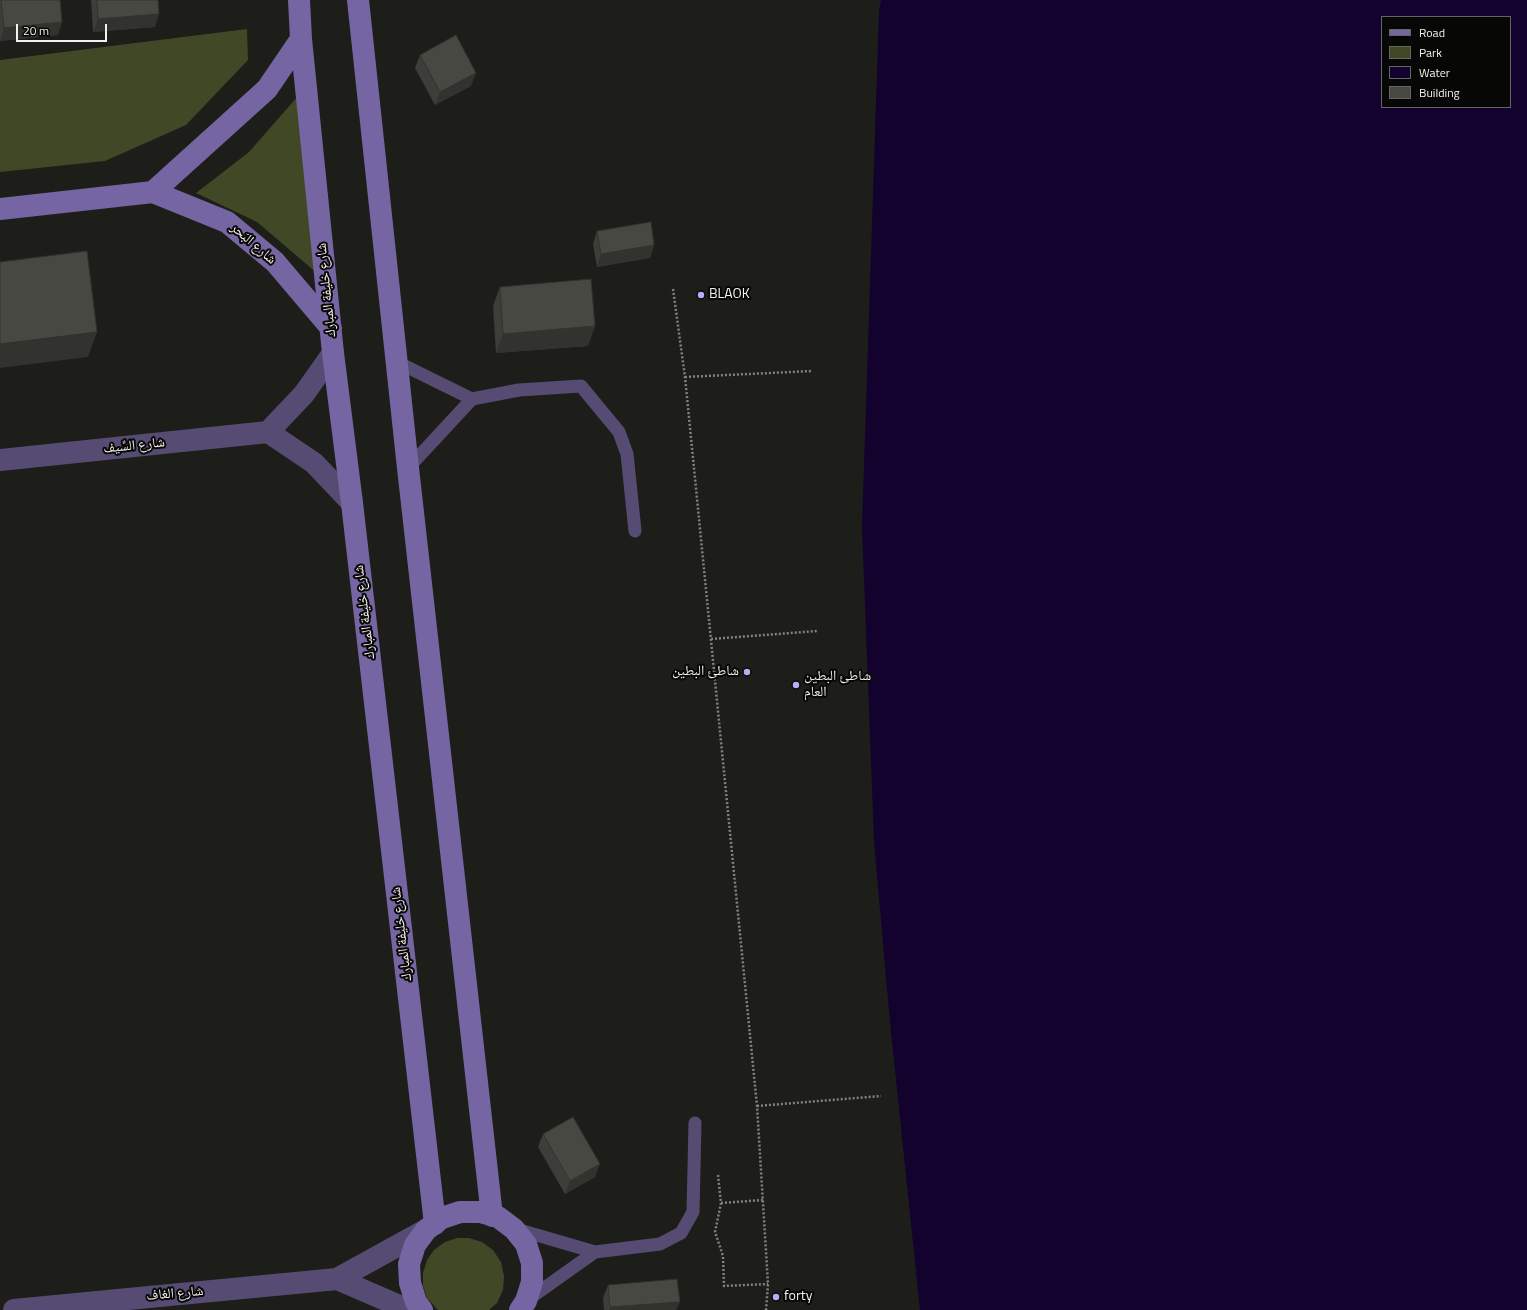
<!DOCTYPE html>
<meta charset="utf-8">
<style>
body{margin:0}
#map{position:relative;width:1527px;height:1310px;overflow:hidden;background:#1d1e19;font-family:"Titillium Web",sans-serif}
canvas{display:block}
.legend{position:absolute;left:1381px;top:16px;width:130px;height:92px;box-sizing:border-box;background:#070806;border:1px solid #656663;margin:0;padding:5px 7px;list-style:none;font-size:12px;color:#f1f2ee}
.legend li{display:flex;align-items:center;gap:8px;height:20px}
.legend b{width:20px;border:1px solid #656663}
.scale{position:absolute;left:16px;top:24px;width:91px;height:18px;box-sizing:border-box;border:2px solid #f1f2ee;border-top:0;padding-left:5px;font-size:12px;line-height:14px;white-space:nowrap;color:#f1f2ee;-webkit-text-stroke:3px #070806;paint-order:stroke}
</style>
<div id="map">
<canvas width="1527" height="1310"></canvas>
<ul class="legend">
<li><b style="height:5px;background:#7665a3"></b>Road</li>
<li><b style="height:11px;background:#404826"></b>Park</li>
<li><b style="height:11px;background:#13022d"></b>Water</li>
<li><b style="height:11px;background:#474842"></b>Building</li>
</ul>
<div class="scale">20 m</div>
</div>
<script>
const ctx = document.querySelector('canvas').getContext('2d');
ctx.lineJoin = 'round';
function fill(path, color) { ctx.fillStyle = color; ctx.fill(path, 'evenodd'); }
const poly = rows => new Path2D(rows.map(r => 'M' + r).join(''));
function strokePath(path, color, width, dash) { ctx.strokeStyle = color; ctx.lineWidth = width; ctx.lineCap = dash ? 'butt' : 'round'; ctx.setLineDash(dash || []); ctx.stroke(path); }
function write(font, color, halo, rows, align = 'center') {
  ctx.font = font + ' "Titillium Web","Noto Naskh Arabic",sans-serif'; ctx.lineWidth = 4; ctx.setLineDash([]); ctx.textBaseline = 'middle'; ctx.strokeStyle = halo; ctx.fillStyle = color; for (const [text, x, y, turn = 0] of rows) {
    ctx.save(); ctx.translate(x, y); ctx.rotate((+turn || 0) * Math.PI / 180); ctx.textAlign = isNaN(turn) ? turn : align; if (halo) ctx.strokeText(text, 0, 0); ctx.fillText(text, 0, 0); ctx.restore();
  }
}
fill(poly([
 [247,29,248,60,186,125,105,161,0,172,0,60],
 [298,96,318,274,257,222,196,193,249,152],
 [457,1238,469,1238,482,1242,493,1250,501,1262,504,1276,503,1290,497,1303,489,1310,438,1310,427,1298,423,1286,423,1273,427,1260,434,1250,445,1242]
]), '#404826');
fill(poly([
 [881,0,1527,0,1527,1310,920,1310,890,1022,874,842,862,527,879,11],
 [1382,17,1510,17,1510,107,1382,107]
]), '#13022d');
strokePath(poly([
 [673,289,685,377,757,1106,768,1284,766,1310],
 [685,377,812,371],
 [711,639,817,631],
 [757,1106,881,1096],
 [718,1175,721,1203,715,1232,723,1256,724,1286,768,1284],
 [721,1203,763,1200]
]), '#82837f', 2.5, [2, 2]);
strokePath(poly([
 [397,362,472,399],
 [408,468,472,399,519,390,581,386,619,432,627,454,635,531],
 [516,1229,595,1252,660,1244,681,1233,693,1212,695,1123],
 [526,1301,595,1252]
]), '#564c73', 13);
strokePath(poly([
 [268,432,314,463,352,503],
 [0,460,268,432,304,394,333,353],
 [337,1279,409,1310],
 [14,1310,337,1279,426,1230]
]), '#564c73', 22);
strokePath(poly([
 [299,0,301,39,333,353,352,503,435,1224],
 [358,0,408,468,492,1216],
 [153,192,267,89,301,39],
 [0,209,153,192,227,222,275,262,331,328],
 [422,1310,416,1302,410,1283,409,1264,415,1245,426,1230,442,1218,460,1212,480,1212,498,1217,514,1229,526,1244,532,1263,532,1282,526,1301,520,1310]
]), '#7665a3', 22);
fill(poly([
 [0,0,60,0,62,22,58,35,0,41],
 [91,0,158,0,155,27,93,32],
 [420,55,471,86,435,105,415,68],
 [597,231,654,245,650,258,597,267,593,244],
 [500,287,595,326,588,346,496,353,493,306],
 [543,1134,595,1177,565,1194,538,1147],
 [608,1285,676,1310,604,1310,603,1298]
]), '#3d3e39');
fill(poly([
 [159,14,155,27,93,32,98,19],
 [62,22,58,35,0,41,4,28],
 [476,73,471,86,435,105,440,92],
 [654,245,650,258,597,267,601,254],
 [595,326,588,346,496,353,503,334],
 [97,332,88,357,0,368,0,344],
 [600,1164,595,1177,565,1194,570,1181],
 [680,1302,676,1310,609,1310,610,1307]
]), '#32322e');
const building = poly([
 [1,0,60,0,62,22,4,28,1,0],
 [97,0,158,0,159,14,98,19,97,0],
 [456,35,476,73,440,92,420,55,456,35],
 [651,222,654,245,601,254,597,231,651,222],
 [87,251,97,332,0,344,0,262,87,251],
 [591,279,595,326,503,334,500,287,591,279],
 [573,1117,600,1164,570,1181,543,1134,573,1117],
 [677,1279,680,1302,610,1307,608,1285,677,1279]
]);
fill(building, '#474842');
strokePath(building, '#32322e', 1);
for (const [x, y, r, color] of [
 [701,295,4,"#bda9f5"],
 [747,672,4,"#bda9f5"],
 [796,685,4,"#bda9f5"],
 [776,1297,4,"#bda9f5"]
]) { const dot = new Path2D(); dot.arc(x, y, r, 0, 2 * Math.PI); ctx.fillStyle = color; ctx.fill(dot); strokePath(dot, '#070806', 1.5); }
write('14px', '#f1f2ee', '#070806', [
 ["شارع البَحر",253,244,41],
 ["شارع خليفة المبارك",327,290,-96],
 ["شارع السِّيف",134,446,-6],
 ["شارع خليفة المبارك",365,612,-97],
 ["شارع خليفة المبارك",402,934,-97],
 ["شارع الغاف",175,1294,-5]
]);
write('14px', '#f1f2ee', '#070806', [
 ["BLAOK",709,295],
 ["شاطئ البطين",739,672,"right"],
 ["شاطئ البطين",804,677],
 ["العام",804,693],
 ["forty",784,1297]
], 'left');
</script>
